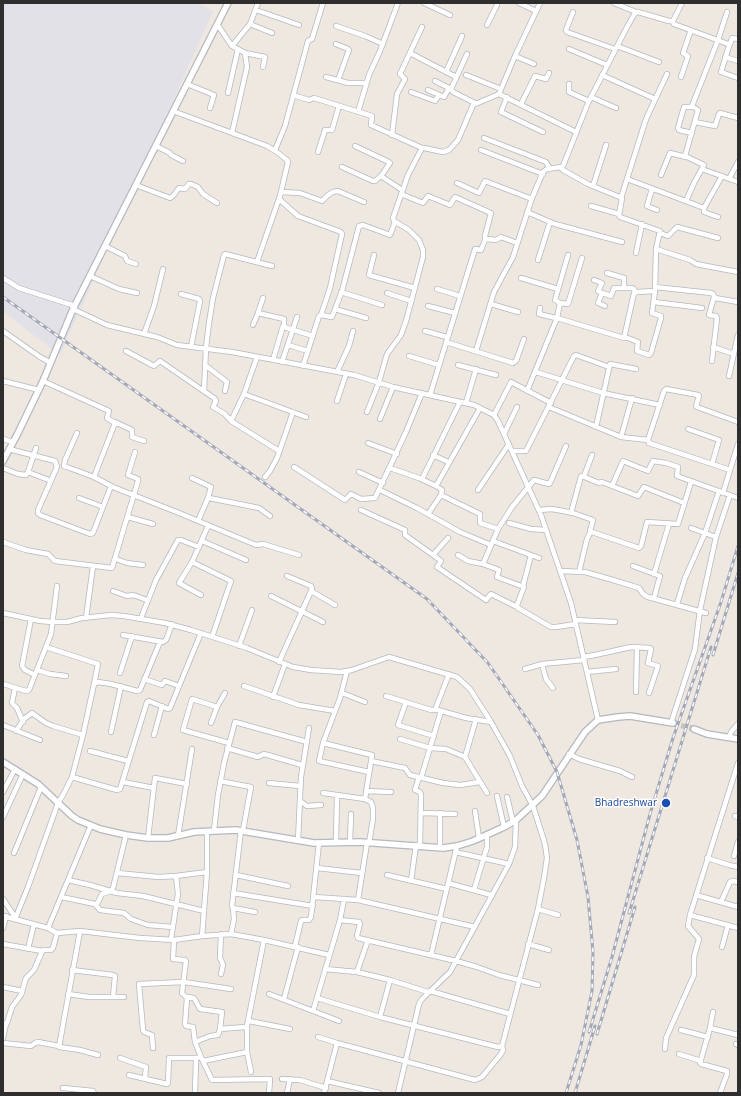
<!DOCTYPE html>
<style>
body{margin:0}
#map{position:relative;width:741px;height:1096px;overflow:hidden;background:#eee8e1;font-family:"Open Sans",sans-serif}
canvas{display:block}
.frame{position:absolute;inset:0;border:4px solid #2e2e2e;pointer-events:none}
</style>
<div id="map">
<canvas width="741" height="1096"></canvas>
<div class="frame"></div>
</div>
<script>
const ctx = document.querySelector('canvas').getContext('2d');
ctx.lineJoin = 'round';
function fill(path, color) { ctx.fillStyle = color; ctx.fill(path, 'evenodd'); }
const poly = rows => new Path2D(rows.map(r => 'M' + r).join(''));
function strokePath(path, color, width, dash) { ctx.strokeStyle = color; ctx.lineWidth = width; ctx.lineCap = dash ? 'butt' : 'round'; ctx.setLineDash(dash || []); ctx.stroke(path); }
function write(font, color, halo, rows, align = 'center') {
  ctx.font = font + ' "Open Sans",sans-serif'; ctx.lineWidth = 3; ctx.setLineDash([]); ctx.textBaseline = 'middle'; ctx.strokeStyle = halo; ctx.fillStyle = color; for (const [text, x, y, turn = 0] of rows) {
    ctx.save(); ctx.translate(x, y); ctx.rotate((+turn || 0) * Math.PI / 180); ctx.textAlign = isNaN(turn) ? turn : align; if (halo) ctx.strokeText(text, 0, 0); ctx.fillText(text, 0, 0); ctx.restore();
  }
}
fill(poly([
 [3,3,199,3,213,11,60,355,3,312]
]), '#e2e1e7');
strokePath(poly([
 [673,723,694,729]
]), '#c8c3bd', 5.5, [5.5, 3]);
const minor = poly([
 [424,3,450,15],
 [519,3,536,11],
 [614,3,636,12],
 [256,10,299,25],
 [573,12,566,30,567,32,615,49],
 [672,21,674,24,728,44,729,46,721,72,738,78],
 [217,24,232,46,245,53,265,57,263,67],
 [250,24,272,33],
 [487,25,497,5,496,3],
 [336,26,365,36,383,44],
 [336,44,348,49,349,50,338,80],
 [729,45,730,44,732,38,738,39],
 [232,46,250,24,258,3],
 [617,46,659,62],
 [569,49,607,65],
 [410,53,456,77],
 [515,56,534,64],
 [725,57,738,61],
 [446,72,462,36],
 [466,75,501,89],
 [602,75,655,99],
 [326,77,348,83,366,83],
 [681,77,688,56,683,53,691,30],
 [435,81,451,89,453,92,475,103],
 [187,84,214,95,210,108],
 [569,84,569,92,589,101],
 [451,89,467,54],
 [428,90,444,97,449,88],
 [411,92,435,101,439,95],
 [228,93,238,49],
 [499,94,515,56,540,3],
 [293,95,309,100,314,98,372,116,371,125,422,148],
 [507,97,501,112,543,132],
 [591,97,616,108],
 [521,104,535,76,546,79,549,73],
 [692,107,684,107,678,128,679,130,692,133],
 [173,111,267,146,277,152,287,160,288,162,280,196,257,262],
 [358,112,369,75,380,51,398,3],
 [695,122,715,126,719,114,720,113,738,118],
 [232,133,247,67,245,53],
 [392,135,397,94,405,79,400,74,422,27],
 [484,138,546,162,550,169],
 [156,146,170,153,171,155,183,161],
 [355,146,389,162,390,163,381,176],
 [275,150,285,126,308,41,312,39,323,3],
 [481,150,543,174],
 [318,152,325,130,332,130,339,106],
 [342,167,373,181,375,181,381,176,402,190],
 [561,167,563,170,588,184,622,198,619,215,620,217,660,231,656,249,655,291,652,313,661,316,661,318,651,353,649,355,637,351,638,342,625,337],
 [702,169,738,182],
 [661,175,670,153,686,157],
 [627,179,704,208,722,176],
 [729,179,738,162],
 [457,183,479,193,485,181,532,199],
 [136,185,170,198,173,196,179,188,185,189,189,184,191,184,198,187,203,194,217,203],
 [593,186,606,145],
 [652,189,647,206,657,210],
 [281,192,300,193,322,201,328,195,333,192,338,191,364,202],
 [401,194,423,203,428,196,450,205,455,197,491,213,485,236,485,239],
 [621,198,646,119,667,74],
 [279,199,298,216,341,232,342,234,330,288,321,315],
 [686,201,694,183,704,165,685,156,698,110,692,106,718,40,727,12],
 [591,206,619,214],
 [704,208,704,212,718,217],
 [527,212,555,224,622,242],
 [660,233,668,236,677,227,718,238],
 [105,246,125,256,127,261,136,264],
 [656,249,690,260,696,264,738,272],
 [636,253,642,224],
 [374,255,369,275,415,288],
 [538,260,550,222],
 [607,273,624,278,624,288],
 [90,276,119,289,137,293],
 [3,278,19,288,75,306],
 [521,278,558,289],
 [594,280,602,283,598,291,602,293],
 [655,287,711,293,713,294,715,298,738,302],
 [437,289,460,296],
 [341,292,382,305],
 [387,293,411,301],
 [181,294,199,299,200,301,191,347],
 [263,298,258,313,284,319,284,327,313,336],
 [654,302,702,308],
 [560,303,555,300,568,255],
 [491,304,518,312],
 [428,306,455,313],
 [605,306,598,303,602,293,611,296,614,288,632,288,634,289,635,292],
 [540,308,539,314,556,318],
 [73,309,107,325,157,337,177,345,232,352,354,375,393,387,474,405,494,415,498,421,541,515,571,603,598,720],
 [335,309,366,318],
 [557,318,560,303,568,304,582,258],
 [253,325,258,313],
 [3,331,40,357,51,363],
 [425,331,447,337],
 [144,334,154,306,163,269],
 [446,342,513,363,516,361,524,339],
 [288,345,308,351],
 [713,347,734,354],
 [126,351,154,366,160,361,214,398,216,401,213,407,225,414,231,421,279,451],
 [476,351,494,292,513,257,532,198,543,172,547,169,561,167,563,166,588,103,627,27,635,13,638,12,669,21,673,21,682,3],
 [409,356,439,365],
 [273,360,283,326],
 [712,361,717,318,716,316,709,315,714,297],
 [282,362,297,317],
 [205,365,227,382,225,391],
 [458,365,496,375],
 [303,366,319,316,321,315,332,317,342,291,359,226,363,225,390,235,395,222],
 [337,372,349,346,353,331],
 [536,372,603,393,660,405],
 [729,376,738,335],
 [3,381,39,390],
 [43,381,109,411,107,418,115,423,94,477],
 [204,391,206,348,209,323,213,298,224,255,225,254,272,266],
 [527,391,557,318,624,338,634,293,637,292,655,291],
 [244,394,306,417],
 [430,395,475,249,481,250,485,240,487,239,496,240,501,237,517,243],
 [337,401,346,374],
 [466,403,476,369],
 [549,407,621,437,632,398],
 [367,412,379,382,387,354,401,335,406,321,423,257,423,250,419,240,409,230,394,221,393,218,408,175,422,148,424,148,443,152,449,150,458,140,473,105,499,94,576,132],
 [494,415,511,382,551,403],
 [380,419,393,387],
 [231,421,244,394,257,357],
 [115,422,132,430,132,437,144,441],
 [596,427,610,364,636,369],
 [688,429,719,440,712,464],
 [77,433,65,460,64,466,67,467,94,477,113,487,179,513,256,545,263,544,299,555],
 [504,434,517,407],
 [621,437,648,440],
 [3,439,13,442],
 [368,443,397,454],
 [566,446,550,483,549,484,534,480,512,507,498,529,483,564,499,570,497,577,524,587,517,605,518,608,551,627,556,627,576,624],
 [9,449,55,461,57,467,38,510,38,513,40,515,90,534,93,533,111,486],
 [512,451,526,451,574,356,576,355,609,367],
 [433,455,448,462],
 [294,467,345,500,351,494,361,499,375,498,406,432,422,393],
 [3,468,18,474,26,475,28,472,36,448],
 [390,468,419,478,436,486,442,490,441,495,480,514,480,523,498,529],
 [730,470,649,443,648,440,664,391,666,389,698,395,699,396,696,406,697,407,738,422],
 [28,472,51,481],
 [359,472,383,483],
 [584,476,592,455],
 [265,477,270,471,277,458,293,412],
 [192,478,211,487,208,498],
 [422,479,460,402],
 [436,486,480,408],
 [612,486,623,461,648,471,653,461,666,463,678,467,677,476,738,498],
 [380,490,417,508,460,532,491,545],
 [478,490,509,444],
 [723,493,738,444],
 [79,498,103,507],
 [361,510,405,530,405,535,440,560,441,561,437,567,486,600,491,594,517,607],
 [539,510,552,509,563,511,573,513,593,520,590,531,592,532,639,548,641,546,647,522,678,524,691,482],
 [571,513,581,476,582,476,599,483,602,482,638,496,644,487,684,503],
 [428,514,441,495],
 [128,517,153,524],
 [198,521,208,498,209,498,259,508,270,516],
 [509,523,531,529,546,530],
 [691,528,716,537],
 [202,541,246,560],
 [493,541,539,558],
 [3,542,26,550,48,554,55,561,112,568,138,481,138,479,128,475,135,452],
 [433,555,448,538],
 [458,555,468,561,483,564],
 [116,559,127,563,143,565],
 [192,562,231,581,212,637],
 [633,566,660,576,654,598],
 [560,571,585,572,613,580,639,588,643,594,648,597,706,613],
 [579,572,587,539,591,531],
 [654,574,669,524],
 [523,586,531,555],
 [113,591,127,596,133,595,147,600],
 [311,591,335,605],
 [201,595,179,583,192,562,208,526],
 [271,596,323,622],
 [677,604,685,578,705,533,719,491],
 [3,613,40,621,53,622,67,622,82,618,111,615,124,616,165,623,191,630,247,648,293,667,311,670,341,672,352,670,389,657,457,677,470,689,491,722,510,756,522,786,533,806,545,844,547,858,544,878,538,909,502,1046,498,1047,380,1017,317,998],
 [86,618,93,566],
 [141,618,156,580,178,540,181,540,199,547],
 [31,619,22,666,25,670,35,675],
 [575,620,615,622],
 [123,635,163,642,166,640,172,624],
 [239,646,252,610],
 [46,647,98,664,94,684],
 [583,657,595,655,631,647,650,648,651,649,648,663,658,666,649,693],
 [279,662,312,589,311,586,287,576],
 [542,664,546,679,553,688],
 [525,669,542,664,584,660],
 [37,670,50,674,66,676],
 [347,671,340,698,323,743,319,761,369,772],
 [587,672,616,669],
 [120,673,132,636],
 [144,679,162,685,165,681,179,686],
 [3,684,26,691,29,690,51,634,57,586],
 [244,686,299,705,335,711],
 [15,688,12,703,17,708,23,722],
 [636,692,637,647],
 [225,693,217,707,192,699,183,730,229,743],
 [342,693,365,702],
 [386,696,431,710,438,710,466,718,491,722],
 [273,697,285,664],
 [406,702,398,725,434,736],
 [435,710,449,674],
 [476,719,465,757,487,793],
 [211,723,217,707],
 [671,723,695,649,700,610,716,537,730,495],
 [3,725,40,740],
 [16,731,24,719,32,713,46,723,53,726,83,735],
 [111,732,121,686],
 [154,735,162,706],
 [729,737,731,732,738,724],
 [400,739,430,748,446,749,465,757],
 [323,743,372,755,365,799],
 [227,748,258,757,264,754,302,765],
 [90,751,128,761],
 [569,754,579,759,620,771,632,777],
 [371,761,405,768,410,775,443,783,460,785,480,782],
 [72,777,117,790,120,789,147,702,149,701,168,709,170,708,201,633],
 [419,777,415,790,420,792,421,795,420,846],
 [421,778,441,711],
 [220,781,251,787,243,830],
 [123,782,154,788],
 [269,783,300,786],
 [366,791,391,792],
 [3,792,15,769],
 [323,793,365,799,371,802,373,808,373,819,369,843],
 [497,796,504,827],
 [507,797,513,822],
 [300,801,307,806,321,805],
 [475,811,479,838],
 [421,813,455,814],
 [440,813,440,847],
 [735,816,738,817],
 [3,817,23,774],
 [214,830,218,795,224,763,235,722,307,742],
 [241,830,232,906,233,908,255,912],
 [178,836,192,749],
 [148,838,155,778,187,784],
 [298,841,301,777,309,728],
 [350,842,351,814],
 [336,843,337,795],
 [455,852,509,864],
 [14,853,41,787],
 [734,856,738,842],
 [707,858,729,865,738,867],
 [317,868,362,873],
 [117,873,159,877,176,876,207,872],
 [236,875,288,886],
 [387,875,447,889],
 [68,880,90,885,117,893,143,896,204,911],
 [411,881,416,845],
 [448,883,491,895],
 [474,890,487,847,487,835],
 [233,893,313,906],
 [696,895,738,907],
 [61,897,95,904,100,910,124,913,131,919,148,925,173,927],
 [314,897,358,900,475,927],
 [3,899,15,917],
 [358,900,367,843],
 [721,902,730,882,733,881,738,882],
 [97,904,102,894,111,891,113,888,126,835],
 [538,909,558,915],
 [690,915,738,928],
 [3,916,48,928,57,933,80,931,140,938,174,940,202,936,231,934,264,940,247,1026,245,1027,220,1029,218,1035,210,1036,195,1042,201,1057,196,1058,195,1093],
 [15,919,28,887,58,803,63,795,72,777,83,735,94,684,98,682,111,684,137,691,140,690,160,642],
 [340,920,359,922,360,924,357,935,358,938,456,961,477,967,499,975,538,985],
 [3,928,6,916],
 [48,928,91,825],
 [80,931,59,1047,80,1050,98,1055],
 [221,934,220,958,223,965,221,974],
 [231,934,234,919,233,908],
 [202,936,207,872,207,831],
 [171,939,178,894,176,876],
 [174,940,173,959,185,960,186,961,182,993,187,998,185,1024,186,1026,193,1027,195,1042],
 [264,940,329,955],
 [3,944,42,951],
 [528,944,549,950],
 [295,946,301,921,302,920,309,920,311,917,319,843],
 [722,947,728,925],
 [28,949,34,924],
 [431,955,457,846],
 [325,969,357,972,390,980,428,992],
 [72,970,113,975,115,976,113,997],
 [357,972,368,940],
 [3,987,22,991],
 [430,991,510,1014],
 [68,994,89,997,124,997],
 [269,994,339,1021],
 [187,997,194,998,200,1009,222,1012,220,1029],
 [284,999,298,947],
 [313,1011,340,920,344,899],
 [380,1017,390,980],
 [249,1021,290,1029],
 [3,1024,7,1023,12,1007,21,995,26,978,34,970,41,954,43,950,51,950,53,948,57,933],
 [247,1027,247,1052,251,1072],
 [710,1028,713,1012],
 [681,1030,708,1037],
 [318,1037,337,1043,475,1080,482,1077,501,1054,503,1050,502,1046],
 [3,1038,6,1024],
 [3,1043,31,1046,35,1043,38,1042,59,1046],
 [736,1044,738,1045],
 [153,1048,152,1035,144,1032,143,1030,139,984,184,982,231,989],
 [665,1049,666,1038,694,975,694,957,699,939,688,926,690,915,738,763],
 [679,1054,701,1061],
 [201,1057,212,1080,270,1079,269,1093],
 [120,1058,146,1067,145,1079],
 [203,1061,247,1052],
 [129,1075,167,1084,168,1083,169,1058,196,1058],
 [282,1079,300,1080,326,1088],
 [327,1081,379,1093],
 [63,1088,93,1091,94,1093],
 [287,1093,290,1079],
 [324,1093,337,1043],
 [398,1093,419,1004,422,999,450,972,509,864,515,847,516,820],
 [720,1093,727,1074,727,1071,701,1064,700,1063,710,1028,738,1035]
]);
const tertiary = poly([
 [3,461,17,435,43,381,73,309,228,3],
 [694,729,707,734,738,739],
 [3,762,38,784,72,816,78,820,100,829,126,835,148,838,168,838,194,832,236,830,314,843,360,842,443,848,457,846,473,841,504,827,516,820,542,796,585,732,598,720,618,717,630,716,673,723]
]);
strokePath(minor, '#b5b8c0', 6);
strokePath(tertiary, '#b5b8c0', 8);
strokePath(minor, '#fff', 4.5);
strokePath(tertiary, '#fff', 5.5);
const rail = poly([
 [3,297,427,599,488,663,538,735,557,772,577,840,588,897,593,952,592,991,581,1045,566,1093],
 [713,655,738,573],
 [629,913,711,647],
 [589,1032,612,957,650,814,673,738,721,602,738,546],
 [597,1034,635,907],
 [575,1093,595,1026]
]);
strokePath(rail, '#a4a8b7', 3);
strokePath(rail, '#fff', 1.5, [4.5]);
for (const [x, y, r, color] of [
 [666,803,5,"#1a4fb4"]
]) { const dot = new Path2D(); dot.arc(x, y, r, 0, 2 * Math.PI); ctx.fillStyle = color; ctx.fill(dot); strokePath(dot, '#fff', 1.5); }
write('10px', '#164399', '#fff', [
 ["Bhadreshwar",657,803]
], 'right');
</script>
